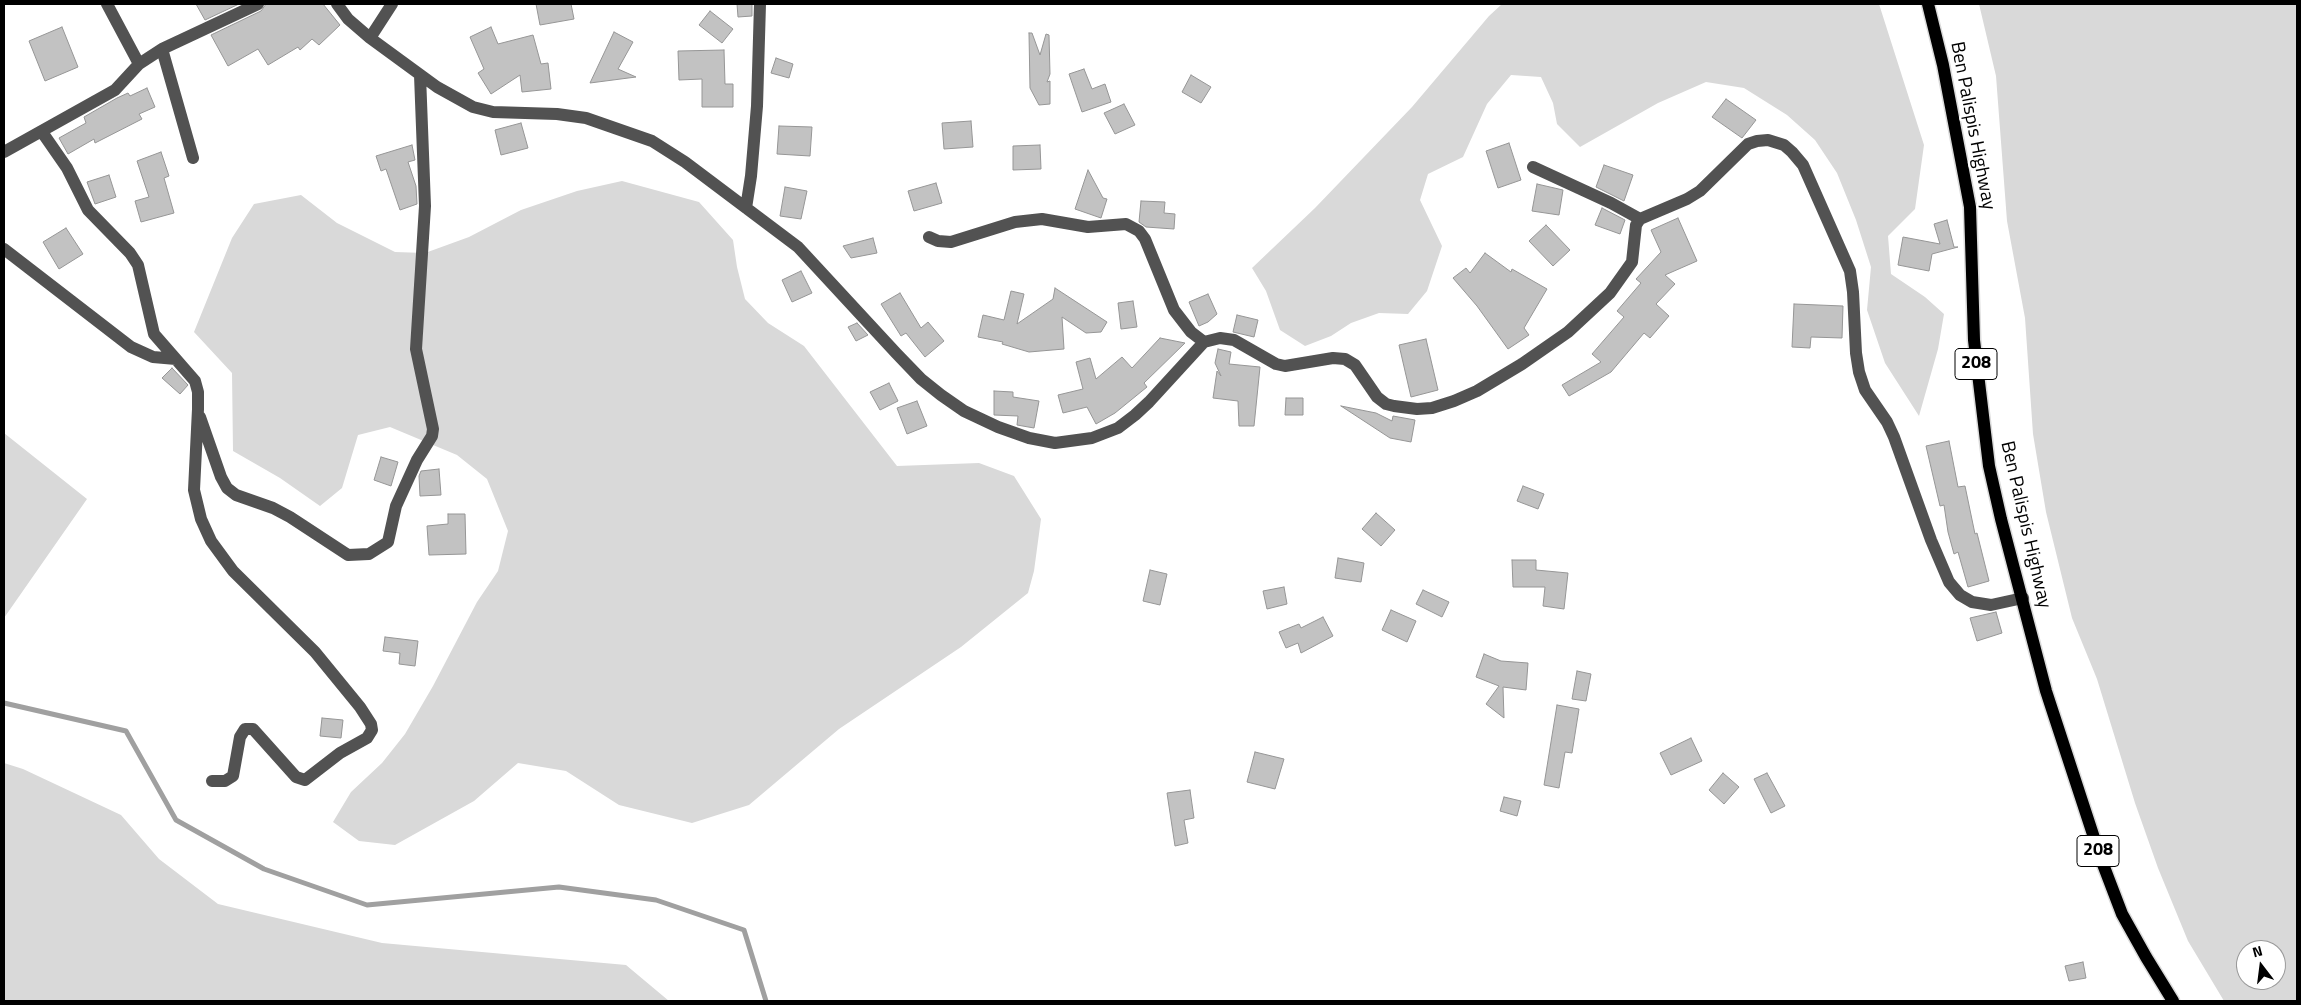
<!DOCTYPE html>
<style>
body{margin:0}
#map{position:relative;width:2301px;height:1005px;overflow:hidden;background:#fff;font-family:"Titillium Web",sans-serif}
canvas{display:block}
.frame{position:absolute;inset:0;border:5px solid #000;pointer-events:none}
.north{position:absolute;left:2236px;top:940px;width:50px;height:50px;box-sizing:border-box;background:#fff;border:1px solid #999;border-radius:50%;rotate:345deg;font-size:14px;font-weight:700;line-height:20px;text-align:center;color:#000}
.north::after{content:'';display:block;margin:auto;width:18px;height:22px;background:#000;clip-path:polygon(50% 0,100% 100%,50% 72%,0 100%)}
</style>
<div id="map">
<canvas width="2301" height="1005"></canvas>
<div class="frame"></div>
<div class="north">N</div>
</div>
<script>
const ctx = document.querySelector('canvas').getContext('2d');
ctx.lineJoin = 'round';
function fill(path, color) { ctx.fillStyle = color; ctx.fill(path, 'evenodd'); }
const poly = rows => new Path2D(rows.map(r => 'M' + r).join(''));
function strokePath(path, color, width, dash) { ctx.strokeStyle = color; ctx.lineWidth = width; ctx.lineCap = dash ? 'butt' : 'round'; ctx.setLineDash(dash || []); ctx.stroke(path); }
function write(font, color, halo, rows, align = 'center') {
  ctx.font = font + ' "Titillium Web",sans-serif'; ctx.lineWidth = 4.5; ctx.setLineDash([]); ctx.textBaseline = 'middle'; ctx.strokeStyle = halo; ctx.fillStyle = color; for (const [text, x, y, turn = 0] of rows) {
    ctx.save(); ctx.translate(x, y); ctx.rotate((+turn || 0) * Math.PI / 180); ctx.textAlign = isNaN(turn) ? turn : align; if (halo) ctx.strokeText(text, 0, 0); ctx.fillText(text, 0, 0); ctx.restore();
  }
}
fill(poly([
 [1502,4,1879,4,1924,145,1915,209,1888,236,1891,274,1925,297,1944,314,1938,349,1919,416,1885,363,1867,310,1871,267,1856,220,1837,173,1815,140,1787,115,1744,88,1706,82,1658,103,1580,147,1557,124,1553,103,1541,77,1511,75,1487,104,1463,157,1428,174,1420,200,1442,246,1427,291,1408,314,1379,313,1351,323,1331,336,1305,346,1280,330,1266,291,1252,268,1315,208,1412,107,1489,16],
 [1979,4,2297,4,2297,1001,2224,1001,2188,941,2158,868,2135,803,2097,679,2072,618,2046,512,2033,434,2025,318,2007,221,1996,76],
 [2246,950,2276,950,2276,980,2246,980],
 [622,181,699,202,733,240,737,267,745,299,768,323,804,346,897,466,979,463,1014,476,1041,519,1034,571,1028,593,961,647,839,729,749,805,692,823,619,805,566,771,518,763,474,801,395,845,359,841,333,822,351,792,382,763,405,734,433,686,477,602,498,571,508,531,487,479,457,455,390,427,358,435,342,488,320,506,280,478,233,451,232,373,194,332,232,238,254,204,301,195,337,223,395,252,425,253,469,237,521,210,577,191],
 [4,433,87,499,4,618],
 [4,763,23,769,121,815,159,859,218,904,382,943,626,965,669,1001,4,1001]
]), '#d9d9d9');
strokePath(poly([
 [4,703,126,731,176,820,264,869,367,905,559,887,656,900,744,930,766,1001]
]), '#a0a0a0', 5);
const building = poly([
 [196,4,239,4,205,20,196,4],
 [266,4,323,4,340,25,319,45,312,39,300,50,298,47,268,65,258,49,228,66,211,35,261,11,266,4],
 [536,4,571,4,574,19,540,25,536,4],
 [737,4,752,4,752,16,738,17,737,4],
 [710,11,733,29,722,43,699,25,710,11],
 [62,27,78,67,45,81,29,41,62,27],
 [491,27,498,44,533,35,541,64,548,63,551,89,522,92,520,75,491,94,478,73,484,69,470,37,491,27],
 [614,32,633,42,618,69,636,77,590,83,614,32],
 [1029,33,1032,33,1040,55,1046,34,1049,35,1050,74,1047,82,1050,81,1050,104,1039,105,1030,88,1029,33],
 [724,50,725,84,733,84,733,107,702,107,702,79,679,80,678,51,724,50],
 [776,58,793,64,789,78,771,73,776,58],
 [1084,69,1092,89,1105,84,1111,102,1082,112,1069,74,1084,69],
 [1191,75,1211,87,1201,103,1182,92,1191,75],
 [147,88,155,107,139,114,142,119,95,143,94,139,68,154,59,138,86,123,84,117,117,98,128,93,130,96,147,88],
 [1726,99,1756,120,1742,138,1712,117,1726,99],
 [1124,104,1135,125,1115,134,1104,113,1124,104],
 [971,121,973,147,944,149,942,123,971,121],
 [521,123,528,148,501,155,495,130,521,123],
 [779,126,812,127,810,156,777,154,779,126],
 [1509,143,1521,180,1498,188,1486,151,1509,143],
 [412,145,415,160,408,162,416,186,417,204,400,210,386,169,381,171,376,156,412,145],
 [1040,145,1041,169,1013,170,1013,146,1040,145],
 [161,152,169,176,164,178,174,213,141,222,135,201,149,197,137,161,161,152],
 [1604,165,1633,175,1624,201,1596,187,1604,165],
 [1088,170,1103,198,1107,199,1101,218,1075,209,1088,170],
 [109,175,116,197,95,204,87,182,109,175],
 [936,183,942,203,914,211,908,191,936,183],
 [1537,184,1563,190,1559,215,1532,211,1537,184],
 [785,187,807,191,801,219,780,216,785,187],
 [1141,201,1165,202,1164,213,1175,214,1174,229,1146,227,1139,222,1141,201],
 [1602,208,1625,220,1620,234,1595,225,1602,208],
 [1678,218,1697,261,1665,275,1675,284,1656,304,1669,316,1650,338,1644,333,1611,372,1569,396,1562,385,1601,362,1592,354,1624,317,1617,311,1641,283,1636,279,1661,252,1651,230,1678,218],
 [1947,220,1954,247,1958,247,1932,254,1929,271,1898,265,1903,237,1940,244,1934,224,1947,220],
 [1546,225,1570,250,1553,266,1529,241,1546,225],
 [66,228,83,254,59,269,43,242,66,228],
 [873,238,877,253,851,258,843,246,873,238],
 [1485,253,1511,272,1512,269,1547,289,1524,328,1529,335,1508,349,1477,306,1453,278,1466,268,1470,273,1485,253],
 [801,271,812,293,792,302,782,280,801,271],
 [1055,288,1107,322,1101,332,1086,333,1062,317,1064,349,1029,352,1002,344,1003,342,978,337,983,315,1004,320,1011,291,1024,294,1017,324,1053,299,1055,288],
 [900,293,921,328,928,322,944,341,925,357,906,333,901,336,881,304,900,293],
 [1208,294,1217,314,1208,322,1199,326,1189,302,1208,294],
 [1133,301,1137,327,1121,329,1118,303,1133,301],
 [1794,304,1843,306,1842,338,1811,337,1810,348,1792,347,1794,304],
 [1237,315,1258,320,1254,337,1233,332,1237,315],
 [857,323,868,335,856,341,848,327,857,323],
 [1160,338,1185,343,1144,383,1147,387,1115,413,1096,424,1087,407,1063,413,1058,395,1083,389,1076,362,1090,358,1096,379,1122,357,1132,368,1160,338],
 [1426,339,1438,390,1411,397,1399,345,1426,339],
 [1218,349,1231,352,1229,364,1260,367,1254,426,1239,426,1238,401,1213,398,1217,371,1221,376,1215,363,1218,349],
 [172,368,188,385,180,394,162,378,172,368],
 [889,383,898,401,880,410,870,392,889,383],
 [994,391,1013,392,1013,397,1039,401,1034,428,1017,425,1018,416,994,415,994,391],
 [1286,398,1303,398,1303,415,1285,415,1286,398],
 [917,401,927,426,907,434,897,408,917,401],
 [1341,406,1376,413,1392,421,1393,416,1415,420,1411,442,1390,438,1341,406],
 [1949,441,1958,487,1965,486,1975,534,1977,533,1989,581,1968,587,1958,552,1954,554,1948,532,1944,505,1940,506,1926,446,1949,441],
 [381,457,398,462,391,486,374,480,381,457],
 [439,469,441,495,420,496,419,476,421,471,439,469],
 [1523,486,1544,494,1538,509,1517,501,1523,486],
 [1376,513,1395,530,1381,546,1362,529,1376,513],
 [448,514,465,514,466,554,429,555,427,526,448,524,448,514],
 [1338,558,1364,563,1361,582,1335,578,1338,558],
 [1512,560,1536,560,1536,570,1568,573,1564,609,1543,606,1545,587,1513,587,1512,560],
 [1150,570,1167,574,1160,605,1143,601,1150,570],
 [1284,587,1287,604,1267,609,1263,591,1284,587],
 [1423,590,1449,602,1442,617,1416,604,1423,590],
 [1391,610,1416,621,1407,642,1382,630,1391,610],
 [1996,612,2002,633,1977,641,1970,618,1996,612],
 [1323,617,1333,636,1301,653,1298,643,1286,648,1279,632,1299,624,1301,628,1323,617],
 [385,637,418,641,415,666,399,664,400,653,383,651,385,637],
 [1484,654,1501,661,1528,663,1526,690,1503,687,1504,718,1486,704,1499,686,1476,677,1484,654],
 [1577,671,1591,674,1586,701,1572,699,1577,671],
 [1557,705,1579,709,1572,753,1565,752,1559,788,1544,785,1557,705],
 [322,718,343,720,341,738,320,736,322,718],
 [1691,738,1702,761,1671,775,1660,753,1691,738],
 [1255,752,1284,759,1275,789,1247,782,1255,752],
 [1723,773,1739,787,1724,804,1709,790,1723,773],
 [1767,773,1785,806,1771,813,1754,779,1767,773],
 [1190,790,1194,818,1184,820,1188,843,1175,846,1167,793,1190,790],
 [1504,797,1521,801,1517,816,1500,811,1504,797],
 [2083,962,2086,978,2069,981,2065,966,2083,962]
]);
fill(building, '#c2c2c2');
strokePath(building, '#969696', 1);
const major = poly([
 [1928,4,1943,65,1970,207,1974,340,1989,466,2001,519,2046,691,2101,859,2122,914,2146,957,2173,1001]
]);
strokePath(major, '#dbdbdb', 15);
strokePath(poly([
 [107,4,139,64],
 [337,4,348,19,370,38,437,87,473,107,493,112,557,114,586,118,652,141,685,162,798,247,896,353,921,379,941,395,964,411,998,427,1029,438,1055,443,1092,438,1118,428,1135,415,1149,402,1204,342,1220,338,1234,340,1276,364,1285,366,1333,358,1345,359,1355,365,1377,397,1386,404,1394,406,1417,409,1432,408,1454,401,1477,391,1522,364,1568,332,1610,293,1632,262,1636,225,1640,219,1687,199,1700,191,1748,144,1757,141,1768,140,1784,145,1792,152,1803,165,1850,271,1853,292,1856,353,1859,372,1865,390,1887,422,1894,437,1931,540,1949,582,1960,595,1972,602,1991,605,2023,598],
 [370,38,392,4],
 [162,49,193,158],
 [42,132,67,168,88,210,130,253,138,265,154,334,195,381,198,392,198,409,194,490,201,519,211,541,233,571,315,652,360,707,371,724,372,730,367,738,340,753,305,780,296,777,253,729,245,729,240,737,233,776,225,781,212,781],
 [4,152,115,90,139,64,162,49,258,4],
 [1533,167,1611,203,1640,219],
 [746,208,751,176,757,106,760,4],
 [929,237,938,241,951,242,1015,222,1042,219,1088,227,1126,224,1139,231,1145,239,1174,310,1191,332,1204,342],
 [4,249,131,347,153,357,176,359],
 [200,417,221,477,227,488,236,495,273,508,290,517,348,555,369,554,388,542,396,506,417,460,432,436,433,429,416,349,425,206,420,75]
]), '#525252', 12);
strokePath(major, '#000', 12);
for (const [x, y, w] of [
 [1976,364,42],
 [2098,851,42]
]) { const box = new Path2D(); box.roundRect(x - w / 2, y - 15.5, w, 31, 4); ctx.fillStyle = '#fff'; ctx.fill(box); strokePath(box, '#000', 1); }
write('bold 18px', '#000', null, [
 ["208",1976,364],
 ["208",2098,851]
]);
write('19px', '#000', '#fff', [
 ["Ben Palispis Highway",1972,126,79],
 ["Ben Palispis Highway",2025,525,77]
]);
</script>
